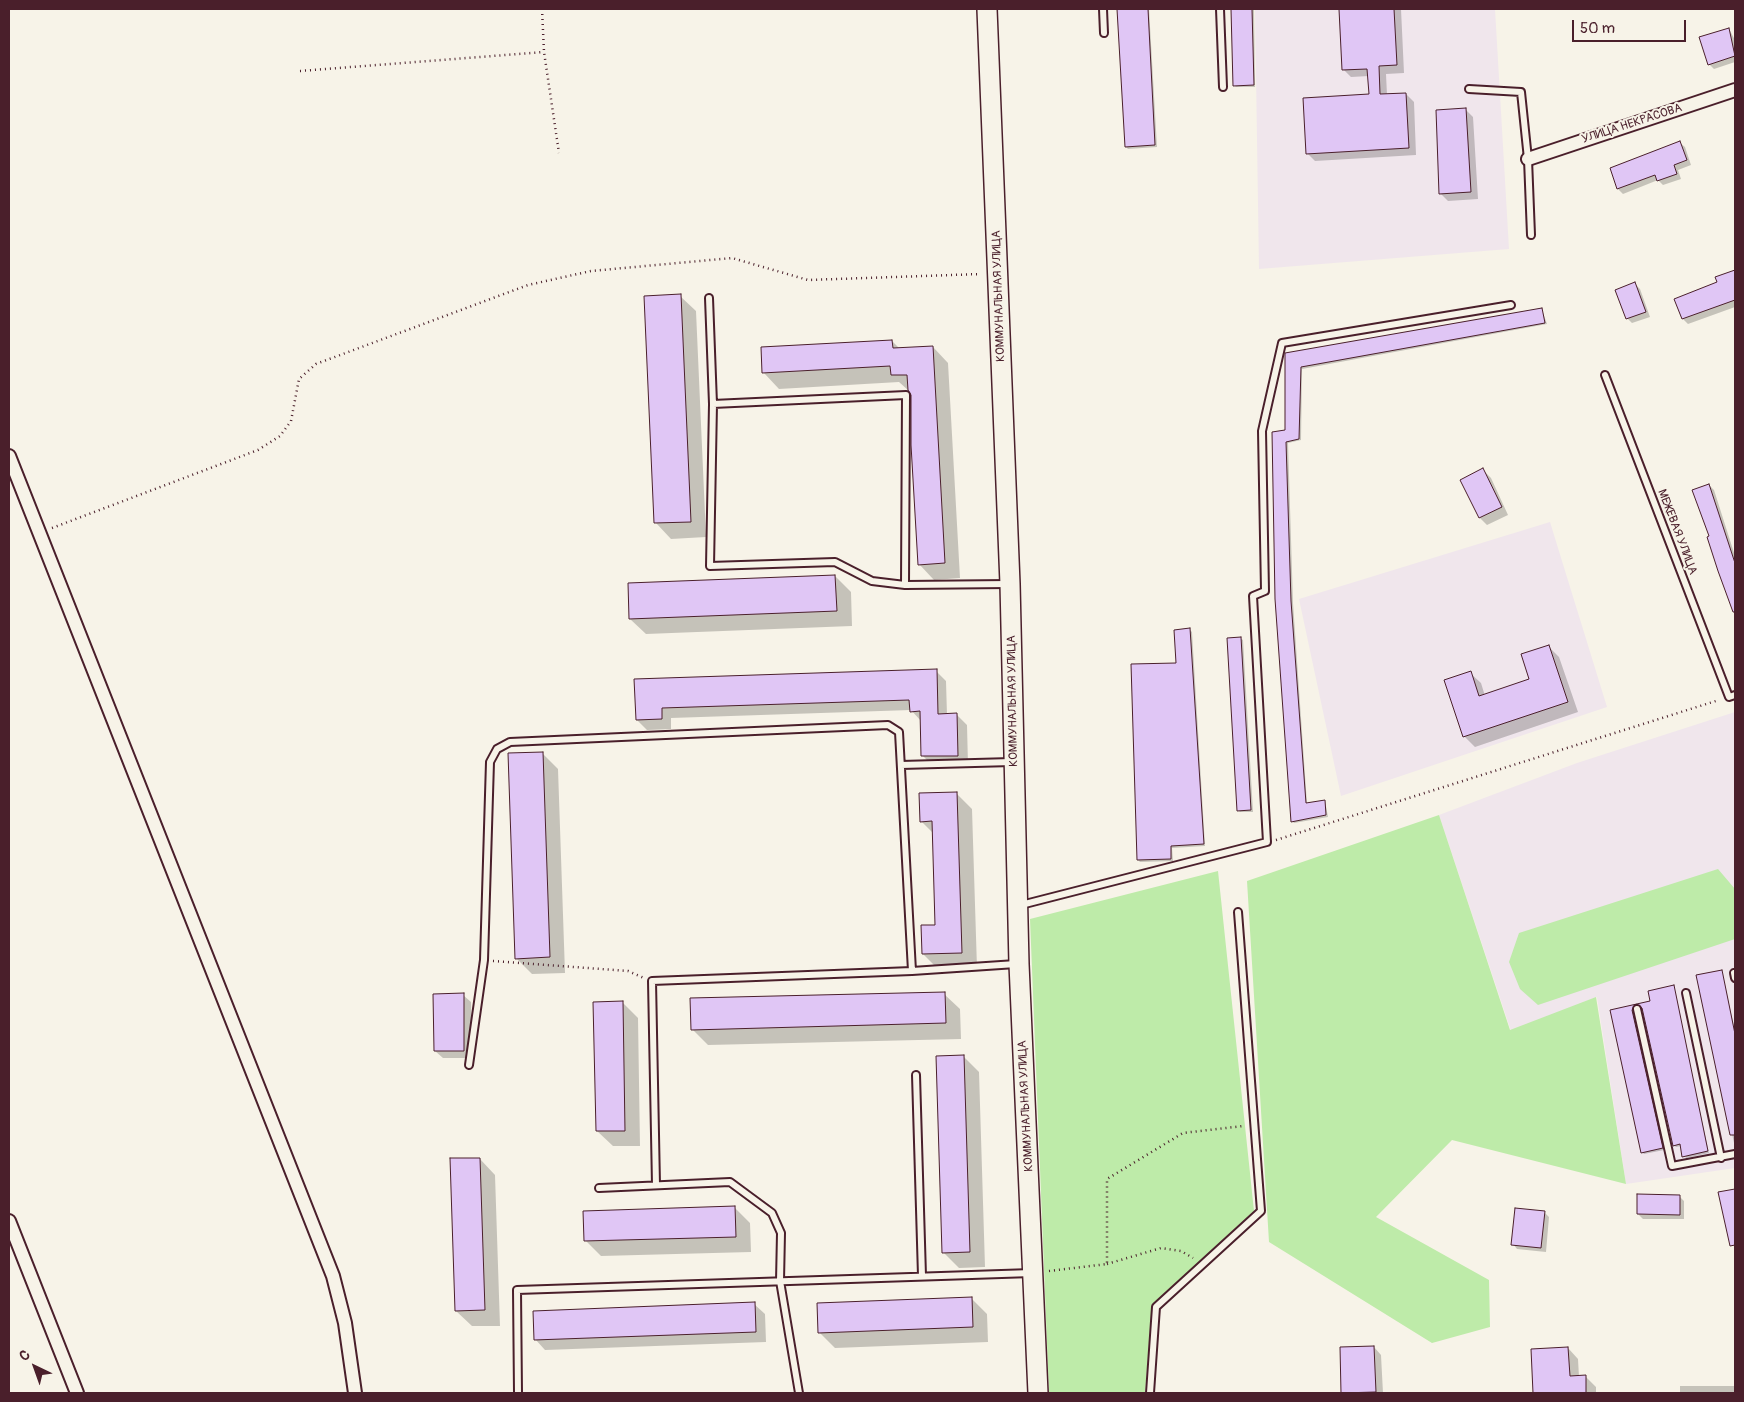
<!DOCTYPE html>
<meta charset="utf-8">
<style>
body{margin:0}
#map{position:relative;width:1744px;height:1402px;overflow:hidden;background:#f7f3e8;font-family:Pangolin,sans-serif}
canvas{display:block}
.frame{position:absolute;inset:0;border:10px solid #4a1f2b;pointer-events:none}
.north{position:absolute;left:10px;top:1342px;width:50px;height:50px;-webkit-text-stroke:4px #f7f3e8;paint-order:stroke;rotate:318deg;font-size:14px;font-weight:700;line-height:20px;text-align:center;color:#4a1f2b}
.north::after{content:'';display:block;margin:auto;width:18px;height:22px;background:#4a1f2b;clip-path:polygon(50% 0,100% 100%,50% 72%,0 100%)}
.scale{position:absolute;left:1572px;top:20px;width:114px;height:22px;box-sizing:border-box;border:2px solid #4a1f2b;border-top:0;padding-left:6px;font-size:15px;line-height:18px;white-space:nowrap;color:#4a1f2b;-webkit-text-stroke:4px #f7f3e8;paint-order:stroke}
</style>
<div id="map">
<canvas width="1744" height="1402"></canvas>
<div class="frame"></div>
<div class="north">С</div>
<div class="scale">50 m</div>
</div>
<script>
const ctx = document.querySelector('canvas').getContext('2d');
ctx.lineJoin = 'round';
function fill(path, color) { ctx.fillStyle = color; ctx.fill(path, 'evenodd'); }
const poly = rows => new Path2D(rows.map(r => 'M' + r).join(''));
function strokePath(path, color, width, dash) { ctx.strokeStyle = color; ctx.lineWidth = width; ctx.lineCap = dash ? 'butt' : 'round'; ctx.setLineDash(dash || []); ctx.stroke(path); }
function write(font, color, halo, rows, align = 'center') {
  ctx.font = font + ' Pangolin,sans-serif'; ctx.lineWidth = 4; ctx.setLineDash([]); ctx.textBaseline = 'middle'; ctx.strokeStyle = halo; ctx.fillStyle = color; for (const [text, x, y, turn = 0] of rows) {
    ctx.save(); ctx.translate(x, y); ctx.rotate((+turn || 0) * Math.PI / 180); ctx.textAlign = isNaN(turn) ? turn : align; if (halo) ctx.strokeText(text, 0, 0); ctx.fillText(text, 0, 0); ctx.restore();
  }
}
fill(poly([
 [1255,9,1495,9,1509,249,1259,269],
 [1550,522,1607,707,1341,796,1299,599],
 [1735,712,1735,1168,1626,1184,1597,997,1511,1031,1439,815,1577,763]
]), '#f0e6ec');
fill(poly([
 [1439,815,1510,1030,1596,997,1626,1184,1452,1140,1376,1217,1489,1280,1490,1327,1432,1343,1269,1242,1247,881],
 [1718,869,1735,889,1735,939,1538,1005,1520,989,1509,962,1519,933],
 [1218,871,1254,1211,1152,1305,1145,1393,1049,1393,1030,919]
]), '#beeba9');
fill(poly([
 [630,9,690,9,632,10],
 [1119,9,1149,9,1157,147,1128,149,1126,147],
 [1232,9,1254,9,1255,87,1236,87,1234,85],
 [1340,9,1401,9,1404,73,1386,74,1387,95,1406,94,1414,102,1416,155,1315,161,1307,153,1370,96,1369,76,1351,77,1344,70],
 [1729,29,1735,40,1735,62,1714,69,1709,64],
 [1466,110,1473,117,1478,199,1448,201,1440,193],
 [1680,143,1685,147,1691,165,1678,170,1681,179,1663,185,1658,180,1623,194,1618,189,1611,169],
 [1735,271,1735,307,1688,324,1683,319,1676,300,1719,283,1717,278],
 [1635,284,1640,289,1650,317,1632,323,1627,318],
 [680,296,696,311,706,537,671,539,656,523],
 [1542,310,1547,324,1302,369,1301,440,1288,443,1293,603,1307,804,1325,801,1328,817,1294,823,1292,821,1276,599,1286,431,1286,354],
 [892,341,900,349,933,347,948,363,960,578,934,580,919,564,912,395,909,391,899,382,779,389,764,373],
 [1483,470,1491,478,1508,515,1487,525,1480,518],
 [1709,485,1714,490,1735,556,1735,611,1711,537],
 [835,576,851,592,852,626,646,634,630,619],
 [1190,630,1192,632,1205,846,1172,848,1173,861,1140,862,1138,860,1177,664],
 [1240,638,1243,640,1253,812,1240,812,1238,810],
 [1548,646,1559,657,1578,712,1475,747,1465,737,1446,681,1470,673,1481,683,1485,696,1531,680],
 [936,671,946,681,947,715,957,715,967,725,968,765,933,766,923,756,921,721,911,710,671,718,671,729,647,730,637,720,636,680],
 [542,753,558,769,565,973,532,974,516,958],
 [957,794,972,809,977,968,939,970,923,954,936,926,934,834,921,821],
 [1721,971,1735,1030,1734,1143,1698,976],
 [1673,987,1709,1153,1686,1158,1681,1146,1676,1147,1674,1145,1643,1008,1639,1005,1634,1013,1664,1150,1644,1154,1642,1152,1612,1011,1652,1002],
 [944,994,960,1009,961,1039,708,1045,692,1029],
 [463,995,471,1002,472,1058,443,1058,435,1051],
 [622,1002,638,1018,640,1146,613,1146,597,1131],
 [963,1056,979,1072,985,1267,959,1268,943,1252],
 [480,1159,495,1175,500,1326,472,1326,456,1311],
 [1679,1196,1684,1201,1684,1219,1643,1219,1638,1214],
 [735,1208,750,1223,751,1252,601,1256,585,1240],
 [1544,1212,1549,1217,1546,1252,1517,1249,1513,1244],
 [972,1299,987,1314,988,1342,835,1348,820,1333],
 [754,1304,765,1314,766,1342,545,1350,535,1339],
 [1374,1347,1381,1355,1383,1393,1344,1393],
 [1568,1348,1578,1359,1579,1377,1585,1376,1596,1387,1596,1393,1534,1393,1532,1350],
 [1680,1386,1735,1386,1735,1393,1680,1393]
]), '#0003');
const building = poly([
 [1117,9,1148,9,1155,145,1125,147,1117,9],
 [1231,9,1252,9,1254,85,1233,86,1231,9],
 [1339,9,1394,9,1397,65,1379,66,1380,94,1406,93,1409,148,1306,154,1303,98,1369,94,1367,69,1342,70,1339,9],
 [1729,28,1735,56,1708,65,1699,37,1729,28],
 [1466,108,1471,192,1439,194,1436,110,1466,108],
 [1680,141,1687,160,1674,165,1677,174,1657,181,1655,175,1617,189,1610,168,1680,141],
 [1735,270,1735,300,1682,319,1674,299,1717,282,1715,277,1735,270],
 [1635,282,1646,312,1626,319,1615,290,1635,282],
 [681,294,691,522,654,523,644,296,681,294],
 [1542,308,1545,323,1301,367,1299,439,1286,442,1291,601,1306,803,1325,800,1326,815,1291,822,1275,599,1272,432,1285,430,1285,353,1542,308],
 [892,340,893,348,933,346,945,563,918,565,911,445,911,395,908,390,907,375,891,375,890,366,762,373,761,347,892,340],
 [1483,468,1502,507,1479,518,1460,480,1483,468],
 [1709,484,1735,563,1735,612,1733,612,1718,571,1707,537,1709,536,1692,490,1709,484],
 [835,575,837,611,629,619,628,583,835,575],
 [1190,628,1204,844,1171,846,1171,859,1137,860,1131,664,1176,663,1174,630,1190,628],
 [1241,637,1251,810,1237,811,1227,638,1241,637],
 [1549,645,1568,702,1463,737,1444,680,1471,671,1479,696,1529,679,1521,654,1549,645],
 [937,669,938,714,957,713,958,756,921,756,920,711,910,712,909,700,662,708,662,719,636,720,634,679,937,669],
 [543,752,550,957,515,959,508,753,543,752],
 [957,792,962,953,922,954,921,925,935,925,932,821,920,822,919,793,957,792],
 [1722,970,1735,1034,1735,1135,1730,1135,1696,975,1722,970],
 [1674,985,1708,1151,1682,1157,1680,1144,1673,1146,1642,1008,1636,1004,1632,1010,1663,1148,1641,1153,1610,1010,1650,1001,1648,991,1674,985],
 [945,992,946,1023,691,1030,690,998,945,992],
 [464,993,464,1051,434,1051,433,994,464,993],
 [623,1001,625,1131,596,1131,593,1002,623,1001],
 [964,1055,970,1252,942,1253,936,1056,964,1055],
 [450,1158,480,1158,485,1310,455,1311,450,1158],
 [1735,1189,1735,1245,1730,1246,1718,1192,1735,1189],
 [1637,1194,1680,1195,1680,1215,1637,1214,1637,1194],
 [735,1206,736,1237,584,1241,583,1211,735,1206],
 [1515,1208,1545,1211,1541,1248,1511,1245,1515,1208],
 [972,1297,973,1327,818,1333,817,1303,972,1297],
 [755,1302,756,1332,534,1340,533,1311,755,1302],
 [1374,1346,1376,1392,1341,1393,1340,1347,1374,1346],
 [1568,1347,1570,1376,1586,1375,1586,1393,1533,1393,1531,1349,1568,1347]
]);
fill(building, '#e0c6f5');
strokePath(building, '#4a1f2b', 1);
const lane = poly([
 [1103,9,1104,33],
 [1220,9,1223,87],
 [1469,89,1521,92,1528,159,1531,235],
 [709,298,713,404],
 [1605,375,1729,697,1735,695],
 [905,585,906,395,713,404,710,566,835,562,872,581,905,585,1009,584],
 [901,765,1012,762],
 [1021,905,1267,842,1253,596,1265,591,1262,431,1282,343,1511,305],
 [1734,973,1735,978],
 [1686,993,1721,1158],
 [1637,1009,1672,1166,1735,1154],
 [469,1065,484,960,490,762,497,749,510,742,888,725,899,732,912,971],
 [916,1075,922,1276],
 [656,1185,652,981,912,971,1016,964],
 [599,1188,730,1182,772,1213,781,1233,780,1281,799,1393],
 [518,1393,517,1290,1032,1273],
 [1150,1393,1156,1307,1261,1211,1238,912]
]);
const street = poly([
 [1528,159,1735,90],
 [9,456,333,1276,345,1323,355,1393],
 [9,1221,77,1393]
]);
const secondary = poly([
 [987,9,1010,584,1019,964,1038,1393]
]);
strokePath(lane, '#4a1f2b', 10);
strokePath(street, '#4a1f2b', 16);
strokePath(secondary, '#4a1f2b', 22);
strokePath(poly([
 [542,9,544,52,559,153],
 [300,71,544,52],
 [52,528,258,450,280,436,291,421,299,379,316,364,528,285,591,271,732,258,808,280,981,274],
 [1276,840,1719,700],
 [493,961,628,971,644,978],
 [1107,1264,1161,1248,1181,1251,1193,1258],
 [1049,1271,1107,1264,1107,1179,1183,1133,1243,1126]
]), '#4a1f2b', 2.5, [1, 4]);
strokePath(lane, '#f7f3e8', 6);
strokePath(street, '#f7f3e8', 12);
strokePath(secondary, '#f7f3e8', 19);
write('12px', '#4a1f2b', '#f7f3e8', [
 ["УЛИЦА НЕКРАСОВА",1632,124,-18],
 ["КОММУНАЛЬНАЯ УЛИЦА",999,296,-92],
 ["МЕЖЕВАЯ УЛИЦА",1677,532,69],
 ["КОММУНАЛЬНАЯ УЛИЦА",1013,701,-91],
 ["КОММУНАЛЬНАЯ УЛИЦА",1026,1106,-93]
]);
</script>
